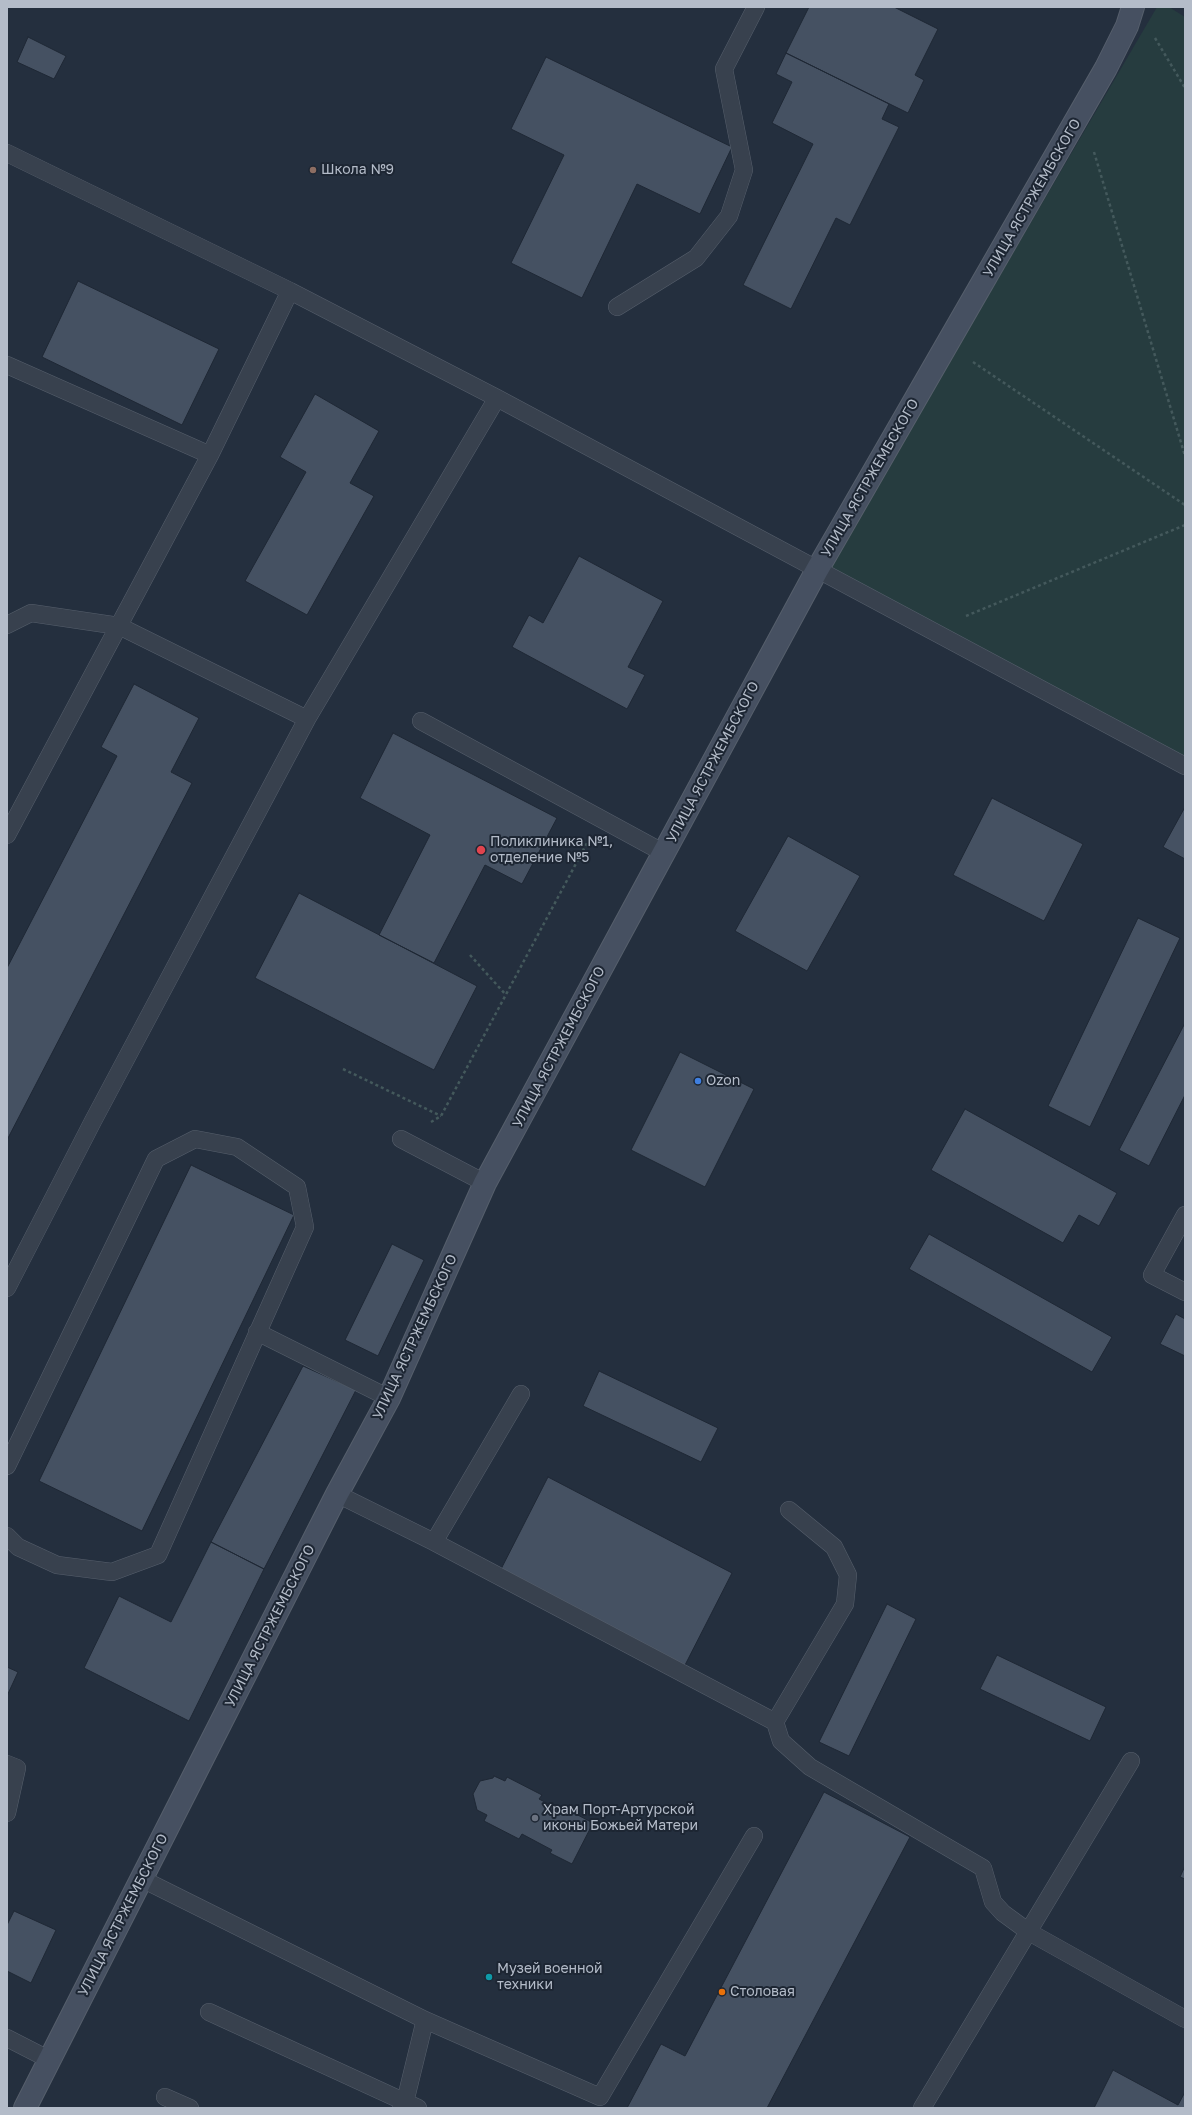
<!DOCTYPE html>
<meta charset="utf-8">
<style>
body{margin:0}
#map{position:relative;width:1192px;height:2115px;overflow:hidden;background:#242f3e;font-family:"Golos Text",sans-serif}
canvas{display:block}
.frame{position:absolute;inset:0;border:8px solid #b4bcc9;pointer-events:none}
</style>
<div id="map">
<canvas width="1192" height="2115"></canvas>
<div class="frame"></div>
</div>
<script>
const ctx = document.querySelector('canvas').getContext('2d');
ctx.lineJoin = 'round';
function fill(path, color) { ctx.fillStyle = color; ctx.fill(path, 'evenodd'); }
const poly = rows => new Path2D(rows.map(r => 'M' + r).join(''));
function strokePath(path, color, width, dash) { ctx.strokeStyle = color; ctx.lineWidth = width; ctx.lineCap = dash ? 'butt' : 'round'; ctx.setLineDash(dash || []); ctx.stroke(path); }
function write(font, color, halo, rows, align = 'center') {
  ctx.font = font + ' "Golos Text",sans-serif'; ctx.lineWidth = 4; ctx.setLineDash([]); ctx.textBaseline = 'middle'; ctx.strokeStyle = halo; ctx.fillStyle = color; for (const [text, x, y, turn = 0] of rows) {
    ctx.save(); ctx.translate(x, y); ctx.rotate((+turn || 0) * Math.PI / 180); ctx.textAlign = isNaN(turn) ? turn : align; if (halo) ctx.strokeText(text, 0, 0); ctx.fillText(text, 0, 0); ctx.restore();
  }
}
fill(poly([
 [1157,7,1169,7,1185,17,1185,759,828,569]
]), '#263c3f');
const building = poly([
 [809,7,894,7,938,29,915,75,924,80,908,113,786,53,809,7],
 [28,37,66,56,54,79,17,62,28,37],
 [786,53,889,104,882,119,899,127,850,225,836,218,791,309,743,285,813,144,772,123,792,82,776,74,786,53],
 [546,57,732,147,700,214,637,184,582,298,511,263,564,155,511,129,546,57],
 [78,281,219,349,182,425,42,357,78,281],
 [315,394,379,431,350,483,374,496,307,615,245,581,306,472,280,457,315,394],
 [579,556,663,601,628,667,645,675,627,709,512,647,529,615,543,623,579,556],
 [134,684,199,718,171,772,192,783,7,1140,7,968,117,756,101,747,134,684],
 [393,733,557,818,522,884,485,865,434,963,379,935,430,835,360,798,393,733],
 [992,798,1083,844,1044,921,953,875,992,798],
 [1185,807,1185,859,1163,847,1185,807],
 [788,836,860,876,807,971,735,931,788,836],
 [299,893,477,986,434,1070,255,978,299,893],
 [1138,918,1180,938,1090,1127,1048,1106,1138,918],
 [1185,1023,1185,1095,1149,1166,1119,1150,1185,1023],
 [680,1052,754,1089,705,1187,631,1150,680,1052],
 [965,1109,1117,1193,1099,1226,1079,1215,1063,1243,931,1170,965,1109],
 [191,1165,294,1215,142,1531,39,1481,191,1165],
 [929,1234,1112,1337,1092,1372,909,1269,929,1234],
 [392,1244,424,1260,378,1356,345,1340,392,1244],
 [1176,1314,1185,1319,1185,1356,1160,1344,1176,1314],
 [303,1366,356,1390,264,1569,211,1542,303,1366],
 [599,1371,718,1428,701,1462,583,1406,599,1371],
 [548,1477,732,1573,683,1669,499,1573,548,1477],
 [211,1542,264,1569,189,1721,84,1668,119,1596,171,1622,211,1542],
 [887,1604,916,1619,849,1756,819,1742,887,1604],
 [997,1655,1106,1707,1090,1741,980,1689,997,1655],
 [7,1667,18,1672,7,1696,7,1667],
 [494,1776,505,1781,507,1777,542,1795,539,1799,570,1815,572,1812,593,1823,572,1864,550,1853,552,1850,522,1834,519,1839,484,1821,487,1815,477,1810,473,1794,480,1781,493,1778,494,1776],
 [824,1792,910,1837,767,2108,627,2108,661,2044,685,2056,824,1792],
 [1185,1866,1185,1879,1180,1877,1185,1866],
 [14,1911,56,1930,31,1983,7,1971,7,1925,14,1911],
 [1113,2070,1178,2105,1185,2092,1185,2108,1094,2108,1113,2070]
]);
fill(building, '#455162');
strokePath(building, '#1f2835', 1);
const lane = poly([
 [7,153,290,291,497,398,1185,766],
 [617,307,696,258,729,216,744,170,724,69,756,7],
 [7,365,210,455],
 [7,625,31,613,119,626,307,719,497,398],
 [421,721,664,853],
 [7,835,210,455,290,291],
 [401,1139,485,1183],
 [1185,1215,1152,1275,1185,1292],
 [7,1288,93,1121,307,719],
 [257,1332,389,1398],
 [7,1466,156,1159,195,1139,237,1147,297,1187,305,1227,158,1555,112,1572,57,1565,18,1547,7,1536],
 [337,1494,434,1542,775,1722,845,1604,848,1575,834,1547,789,1510],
 [434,1542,521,1394],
 [775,1722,781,1741,810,1767,983,1868,993,1902,1003,1913,1029,1932,1185,2019],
 [7,1764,17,1768,7,1813],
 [142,1879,425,2020,600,2097,754,1836],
 [209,2012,418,2108],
 [7,2038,50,2060],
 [165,2097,190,2108],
 [401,2108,405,2102,425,2020],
 [922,2108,1131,1761]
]);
const secondary = poly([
 [25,2108,337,1494,389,1398,485,1183,817,570,1106,68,1127,26,1133,7]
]);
strokePath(lane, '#565f6c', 18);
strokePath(secondary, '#565f6c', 24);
strokePath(poly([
 [1155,38,1185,88],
 [1094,152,1185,456],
 [973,362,1185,505],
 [966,616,1185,525],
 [470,955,506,995],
 [343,1069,441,1116],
 [431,1122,441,1116,587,843]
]), '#44595c', 2.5, [3, 3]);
strokePath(lane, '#38414e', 17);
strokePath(secondary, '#465061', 22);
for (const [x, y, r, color] of [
 [313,170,4,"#8d6e63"],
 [481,850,5,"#e0444e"],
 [698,1081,4,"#3f7fe0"],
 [535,1818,4,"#6b7280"],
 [489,1977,4,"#0f9aa8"],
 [722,1992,4,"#e8710a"]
]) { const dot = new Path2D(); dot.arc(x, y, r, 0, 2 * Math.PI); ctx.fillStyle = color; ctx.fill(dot); strokePath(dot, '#1d2633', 1.5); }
write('14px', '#b4bcc9', '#1d2633', [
 ["Школа №9",321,170],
 ["Поликлиника №1,",490,842],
 ["отделение №5",490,858],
 ["Ozon",706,1081],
 ["Храм Порт-Артурской",543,1810],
 ["иконы Божьей Матери",543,1826],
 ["Музей военной",497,1969],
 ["техники",497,1985],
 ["Столовая",730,1992]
], 'left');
write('14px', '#b4bcc9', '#1d2633', [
 ["УЛИЦА ЯСТРЖЕМБСКОГО",1032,198,-60],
 ["УЛИЦА ЯСТРЖЕМБСКОГО",870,478,-60],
 ["УЛИЦА ЯСТРЖЕМБСКОГО",713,762,-62],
 ["УЛИЦА ЯСТРЖЕМБСКОГО",559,1047,-62],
 ["УЛИЦА ЯСТРЖЕМБСКОГО",415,1337,-65],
 ["УЛИЦА ЯСТРЖЕМБСКОГО",270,1626,-63],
 ["УЛИЦА ЯСТРЖЕМБСКОГО",123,1915,-63]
]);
</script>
